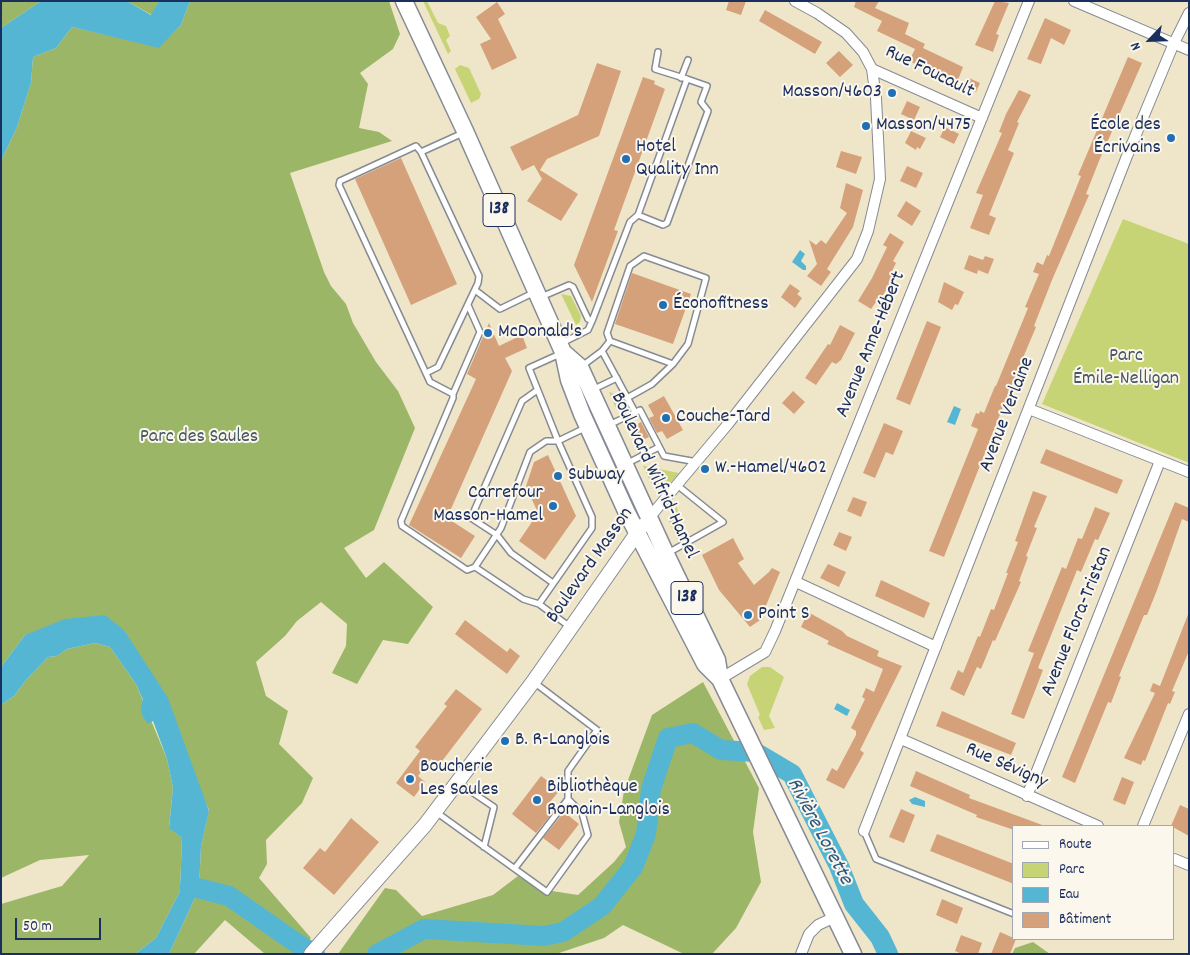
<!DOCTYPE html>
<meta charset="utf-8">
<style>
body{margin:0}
#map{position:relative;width:1190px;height:955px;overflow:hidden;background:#efe6c9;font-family:Dekko,sans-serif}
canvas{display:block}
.frame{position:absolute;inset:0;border:2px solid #1b2f5e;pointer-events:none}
.legend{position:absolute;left:1012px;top:825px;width:162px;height:115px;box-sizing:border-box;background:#fbf7ec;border:1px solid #a1a7b3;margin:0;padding:6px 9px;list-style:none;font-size:15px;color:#1b2f5e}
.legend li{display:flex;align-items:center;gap:10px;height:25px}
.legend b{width:25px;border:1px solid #a1a7b3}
.north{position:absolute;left:1125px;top:15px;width:50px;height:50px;-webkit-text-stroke:4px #fbf7ec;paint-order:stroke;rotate:246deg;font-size:14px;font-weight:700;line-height:20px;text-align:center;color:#1b2f5e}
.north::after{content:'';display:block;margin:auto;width:18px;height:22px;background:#1b2f5e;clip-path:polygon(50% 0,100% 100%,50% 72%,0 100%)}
.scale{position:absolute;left:15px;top:918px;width:86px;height:22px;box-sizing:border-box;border:2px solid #1b2f5e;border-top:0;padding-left:6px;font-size:15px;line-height:18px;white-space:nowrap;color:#1b2f5e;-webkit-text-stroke:4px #fbf7ec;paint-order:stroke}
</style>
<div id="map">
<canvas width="1190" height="955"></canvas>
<div class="frame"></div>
<ul class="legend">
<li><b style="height:6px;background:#fff"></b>Route</li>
<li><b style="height:14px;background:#c6d476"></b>Parc</li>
<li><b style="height:14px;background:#55b6d4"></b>Eau</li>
<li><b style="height:14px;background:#d5a17a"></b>Bâtiment</li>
</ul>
<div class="north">N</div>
<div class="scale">50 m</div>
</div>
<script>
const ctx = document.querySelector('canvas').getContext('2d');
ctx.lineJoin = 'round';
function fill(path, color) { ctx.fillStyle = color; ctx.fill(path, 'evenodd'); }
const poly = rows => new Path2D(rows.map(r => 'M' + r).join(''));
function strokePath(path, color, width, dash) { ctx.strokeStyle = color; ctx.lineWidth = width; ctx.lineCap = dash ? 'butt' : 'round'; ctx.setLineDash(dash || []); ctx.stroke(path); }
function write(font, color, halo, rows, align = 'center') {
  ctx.font = font + ' Dekko,sans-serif'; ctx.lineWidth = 4; ctx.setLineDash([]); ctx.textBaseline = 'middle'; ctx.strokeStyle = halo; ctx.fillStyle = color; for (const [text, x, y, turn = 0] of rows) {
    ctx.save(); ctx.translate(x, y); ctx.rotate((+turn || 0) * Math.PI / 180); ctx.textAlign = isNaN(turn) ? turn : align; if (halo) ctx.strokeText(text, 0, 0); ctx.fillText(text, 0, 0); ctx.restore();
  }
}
fill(poly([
 [423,1,427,1,438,23,446,26,450,36,446,40,451,51,448,54],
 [460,65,469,68,481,94,479,99,471,103,455,69],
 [1123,219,1189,244,1189,463,1042,404],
 [561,294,571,296,581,316,580,322,576,325],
 [609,392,621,396,622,399,617,411],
 [643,466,644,466,679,473,665,489,657,490,651,483],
 [677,506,680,535,677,539,669,521],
 [762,667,770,667,784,677,769,716,775,728,764,730,758,717,760,715,747,684,750,676]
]), '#c6d476');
fill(poly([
 [1,1,41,1,1,28],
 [127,1,159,1,152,15],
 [190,1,389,1,400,34,393,49,360,73,368,84,359,128,379,132,392,141,290,173,324,272,331,286,346,304,353,323,376,362,398,391,415,428,374,530,344,548,366,578,384,562,433,607,408,644,383,640,357,684,332,673,346,646,347,624,321,602,297,621,285,636,256,662,266,696,288,711,279,744,313,778,302,803,266,840,267,864,259,878,311,938,292,954,265,954,225,920,194,954,169,954,199,889,201,846,209,810,124,630,25,635,1,667,1,161,17,127,31,83,33,57,56,48,72,27,159,47,181,25],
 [95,643,110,647,136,684,167,759,173,788,169,827,182,838,180,891,156,938,135,954,1,954,1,904,62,886,89,855,40,860,1,878,1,705,14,696,27,679,48,657,57,656,67,649],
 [703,682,759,788,753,832,761,882,736,928,712,954,684,954,623,925,604,938,556,954,338,954,385,888,396,890,422,916,493,895,518,876,539,889,578,895,614,862,626,847,619,822,624,791,652,715],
 [1033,942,1050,954,1012,954,1015,948]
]), '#9cb667');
fill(poly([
 [41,1,127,1,151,15,159,1,190,1,181,25,159,48,72,27,56,48,33,57,31,83,17,127,1,161,1,28],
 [800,250,805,254,801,261,806,266,806,270,803,270,792,262],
 [954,406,961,409,955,425,947,422],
 [105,615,124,630,168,698,209,811,201,846,199,889,169,954,135,954,156,938,180,891,182,838,169,828,173,788,167,759,153,721,148,724,142,715,141,705,143,700,136,684,110,647,95,643,67,649,57,656,48,657,27,679,14,696,1,705,1,667,25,635,65,619],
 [837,703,850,710,847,716,834,709],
 [915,797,925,801,925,807,912,804,909,800]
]), '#55b6d4');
strokePath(poly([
 [190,886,229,896,295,942,315,954],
 [377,954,424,929,544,936,563,932,602,906,633,867,646,834,651,789,668,738,693,733,721,750,755,752,792,774,839,866,854,904,880,937,888,954]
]), '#55b6d4', 20);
fill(poly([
 [729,1,746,1,741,15,726,10],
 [856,1,879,1,875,8,909,23,905,34,925,44,923,48,963,67,958,80,925,65,924,68,909,61,915,49,877,31,882,21,854,7],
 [995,1,1009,3,996,34,999,35,993,52,975,45],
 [497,2,505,14,498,19,517,58,492,70,480,44,491,39,476,17],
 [765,10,822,42,815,54,759,21],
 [1045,18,1071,30,1064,45,1051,38,1041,64,1027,59],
 [839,51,853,65,840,77,826,63],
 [1128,57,1142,63,1099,161,1086,194,1089,195,1052,280,1034,326,1036,327,1014,379,944,557,929,551,978,429,971,426,976,413,979,414,980,411,984,413,995,386,996,386,1028,308,1025,307,1039,274,1033,272,1037,262,1043,265,1047,255,1049,256,1081,176,1078,175],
 [597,63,621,71,599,136,547,159,540,170,578,194,561,221,527,201,542,179,534,165,522,171,510,147,578,115],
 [643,77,655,81,654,84,665,89,614,230,618,231,592,302,574,265],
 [969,78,980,83,976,92,965,86],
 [1019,90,1031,95,1017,122,1019,123,1008,150,1014,153,989,215,996,218,989,235,970,228,983,195,976,193,1002,133,999,132,1006,114],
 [907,101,920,107,914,120,901,114],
 [945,127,959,134,954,144,940,137],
 [911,131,926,138,920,149,917,147,916,150,905,143],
 [841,151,862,157,856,174,836,167],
 [401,158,457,284,411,305,355,179],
 [907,166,923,173,916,188,900,181],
 [846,183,863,190,853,227,827,269,831,272,821,286,807,276,817,264,809,240,816,245,821,240,826,244,847,213,840,208],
 [906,201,921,211,912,226,897,216],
 [890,233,904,242,893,261,896,263,891,273,893,274,891,281,878,304,876,302,871,309,858,301,872,278,887,247,883,245],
 [969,255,983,260,985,256,994,259,988,274,978,270,977,274,964,269],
 [632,273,691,294,673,344,615,324],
 [944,282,964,292,958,305,955,304,952,310,938,302],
 [790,284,800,291,797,294,802,298,795,308,781,297],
 [927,321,941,327,910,405,896,399],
 [489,323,499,346,522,335,527,348,505,358,512,371,447,518,475,536,461,558,409,525,476,379,467,374],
 [840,325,855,333,841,360,836,364,832,362,816,385,805,378,828,344,830,345],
 [793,391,805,402,794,414,782,403],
 [664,396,683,430,667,439,662,431,657,433,649,418,654,416,648,405],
 [641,422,649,437,643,440,636,425],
 [884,423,903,431,893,455,886,452,875,478,863,473],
 [1046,449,1123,480,1117,494,1040,463],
 [548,455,576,516,545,560,519,541,538,513,526,486,534,462],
 [1033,491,1047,496,1034,527,1037,528,1026,556,1028,557,1019,581,1021,582,995,641,993,640,981,669,977,667,964,696,950,689,958,670,963,673,978,636,980,637,991,609,994,610,1008,573,1006,573,1018,542,1015,541],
 [853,497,867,502,861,517,847,511],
 [1175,502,1189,508,1189,522,1182,519,1157,590,1147,615,1144,615,1119,676,1121,677,1111,703,1108,702,1075,783,1062,777],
 [1095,507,1110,513,1098,540,1095,539,1081,572,1077,570,1038,668,1043,670,1024,719,1011,714,1034,653,1028,651,1062,567,1066,569,1078,538,1082,539],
 [839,532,852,537,846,551,833,545],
 [733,538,744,559,738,563,754,585,769,572,772,568,780,572,760,620,750,627,719,590,702,555],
 [828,564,846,572,839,587,820,578],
 [881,580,930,603,924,618,875,596],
 [808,612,842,631,847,636,879,651,877,656,902,666,860,750,864,753,844,789,826,780,832,768,837,771,856,735,856,731,851,728,865,699,862,697,866,688,874,692,883,669,827,644,829,641,801,627],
 [1189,612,1189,651,1172,691,1175,692,1170,704,1168,703,1145,761,1143,760,1141,765,1124,758,1155,693,1150,691,1153,683,1160,686],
 [465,620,507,652,510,648,520,656,507,674,455,634],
 [456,689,482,709,439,765,431,759,418,776,425,782,414,797,396,783,420,751,415,747,447,706,444,704],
 [942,711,1016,743,1011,755,936,726],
 [916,771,970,795,969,798,1045,826,1014,826,1014,830,976,817,977,815,910,786],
 [541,776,560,790,550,802,557,807,536,833,512,814],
 [1122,777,1134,782,1125,805,1113,800],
 [1180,805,1189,809,1189,836,1171,826],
 [901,809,915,815,904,843,889,837],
 [564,812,579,824,559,850,543,838],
 [351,818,379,842,334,895,303,868,320,848,325,852],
 [937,834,1014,864,1014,884,930,851],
 [942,899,963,908,957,924,936,915],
 [1000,932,1016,939,1010,954,991,954],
 [961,935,982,943,978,954,962,954,955,951]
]), '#d5a17a');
const service = poly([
 [681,78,688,60],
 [463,133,421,152,416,146,340,181,339,185,430,382,453,394,453,398,401,521,402,526,467,570,475,567],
 [421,152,479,276,478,283,438,367,426,373],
 [638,215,663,225,667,223,708,111,701,102,707,86,687,79],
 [475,290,500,309,535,292],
 [541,297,569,285,573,287,588,319,592,321,588,330,562,343],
 [592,321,630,222,638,215,687,79,655,69,658,52],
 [610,341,607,333,630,266,644,256,706,278,688,344,673,364,610,341,602,351,635,412],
 [582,366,602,351],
 [592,390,617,378],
 [536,391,522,401,471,518,497,535,511,553,553,583],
 [453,394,480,332,468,305],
 [627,398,652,384,673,364],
 [627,416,645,455],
 [609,425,640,410,664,456,697,462],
 [626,464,659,447],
 [668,553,723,522,677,485],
 [539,604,523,599,475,567,501,528,530,452,546,441,558,441,529,368,560,354],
 [570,627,539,604,592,528,592,517,558,441,585,428],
 [457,782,494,807,484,847],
 [436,812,547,892,588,835,582,813,568,799,568,771,597,730,535,683],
 [864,831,876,859,1014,914],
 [515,868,568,799]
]);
const minor = poly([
 [795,1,817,13,846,33,863,52,872,69,982,118],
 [1074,1,1189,50],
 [1029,409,1189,472],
 [649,518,728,424,857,259,868,231,880,179,876,98,872,69],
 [796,582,936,647],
 [720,679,765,652,775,631,1029,1],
 [901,739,1098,826],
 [1027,796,1160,461],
 [1143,826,1189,714],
 [864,831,1127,156,1174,43,1189,13],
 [1174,859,1189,865],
 [801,954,809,934,818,925,835,917]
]);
const secondary = poly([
 [311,954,425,825,533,682,642,526]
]);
const primary = poly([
 [404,1,465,131,563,352,569,380,582,414,627,513,705,664,720,679],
 [563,352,580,367,663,548,717,660,720,679,853,954]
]);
strokePath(service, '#858a94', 8);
strokePath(minor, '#858a94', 12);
strokePath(secondary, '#858a94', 16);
strokePath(primary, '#858a94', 19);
strokePath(service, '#fff', 5);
strokePath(minor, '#fff', 10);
strokePath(secondary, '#fff', 14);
strokePath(primary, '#fff', 16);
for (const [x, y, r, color] of [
 [892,93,5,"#1f6fb2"],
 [866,126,5,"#1f6fb2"],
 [1171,138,5,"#1f6fb2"],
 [626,159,5,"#1f6fb2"],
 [663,305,5,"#1f6fb2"],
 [488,333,5,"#1f6fb2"],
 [666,418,5,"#1f6fb2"],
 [705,469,5,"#1f6fb2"],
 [558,476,5,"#1f6fb2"],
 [553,506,5,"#1f6fb2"],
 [748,615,5,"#1f6fb2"],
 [505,741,5,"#1f6fb2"],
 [410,779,5,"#1f6fb2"],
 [537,800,5,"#1f6fb2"]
]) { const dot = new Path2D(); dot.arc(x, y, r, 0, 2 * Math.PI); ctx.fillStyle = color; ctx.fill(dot); strokePath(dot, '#fbf7ec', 2); }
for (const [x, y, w] of [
 [499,210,32],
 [687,598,32]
]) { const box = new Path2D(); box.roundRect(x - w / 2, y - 16.5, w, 33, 4); ctx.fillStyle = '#fbf7ec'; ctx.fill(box); strokePath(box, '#1b2f5e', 1); }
write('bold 19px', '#1b2f5e', null, [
 ["138",499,210],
 ["138",687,598]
]);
write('20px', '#1b2f5e', '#fbf7ec', [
 ["Rue Foucault",929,73,26],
 ["Avenue Anne-Hébert",872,345,-68],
 ["Avenue Verlaine",1008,415,-69],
 ["Boulevard Wilfrid-Hamel",653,476,65],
 ["Boulevard Masson",591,566,-55],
 ["Avenue Flora-Tristan",1078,622,-68],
 ["Rue Sévigny",1006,767,24]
]);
write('20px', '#1b2f5e', '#fbf7ec', [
 ["Masson/4603",882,93,"right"],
 ["Masson/4475",876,126],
 ["École des",1161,126,"right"],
 ["Écrivains",1161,149,"right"],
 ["Hotel",636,148],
 ["Quality Inn",636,171],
 ["Éconofitness",673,305],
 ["McDonald's",498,333],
 ["Couche-Tard",676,418],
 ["W.-Hamel/4602",715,469],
 ["Subway",568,476],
 ["Carrefour",543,494,"right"],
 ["Masson-Hamel",543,517,"right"],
 ["Point S",758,615],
 ["B. R-Langlois",515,741],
 ["Boucherie",420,768],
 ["Les Saules",420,791],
 ["Bibliothèque",547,788],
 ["Romain-Langlois",547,811]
], 'left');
write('20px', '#465864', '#fbf7ec', [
 ["Parc",1126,357],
 ["Émile-Nelligan",1126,380],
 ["Parc des Saules",199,438]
]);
write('italic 21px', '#2c5881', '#fbf7ec', [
 ["Rivière Lorette",818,832,62]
]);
</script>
